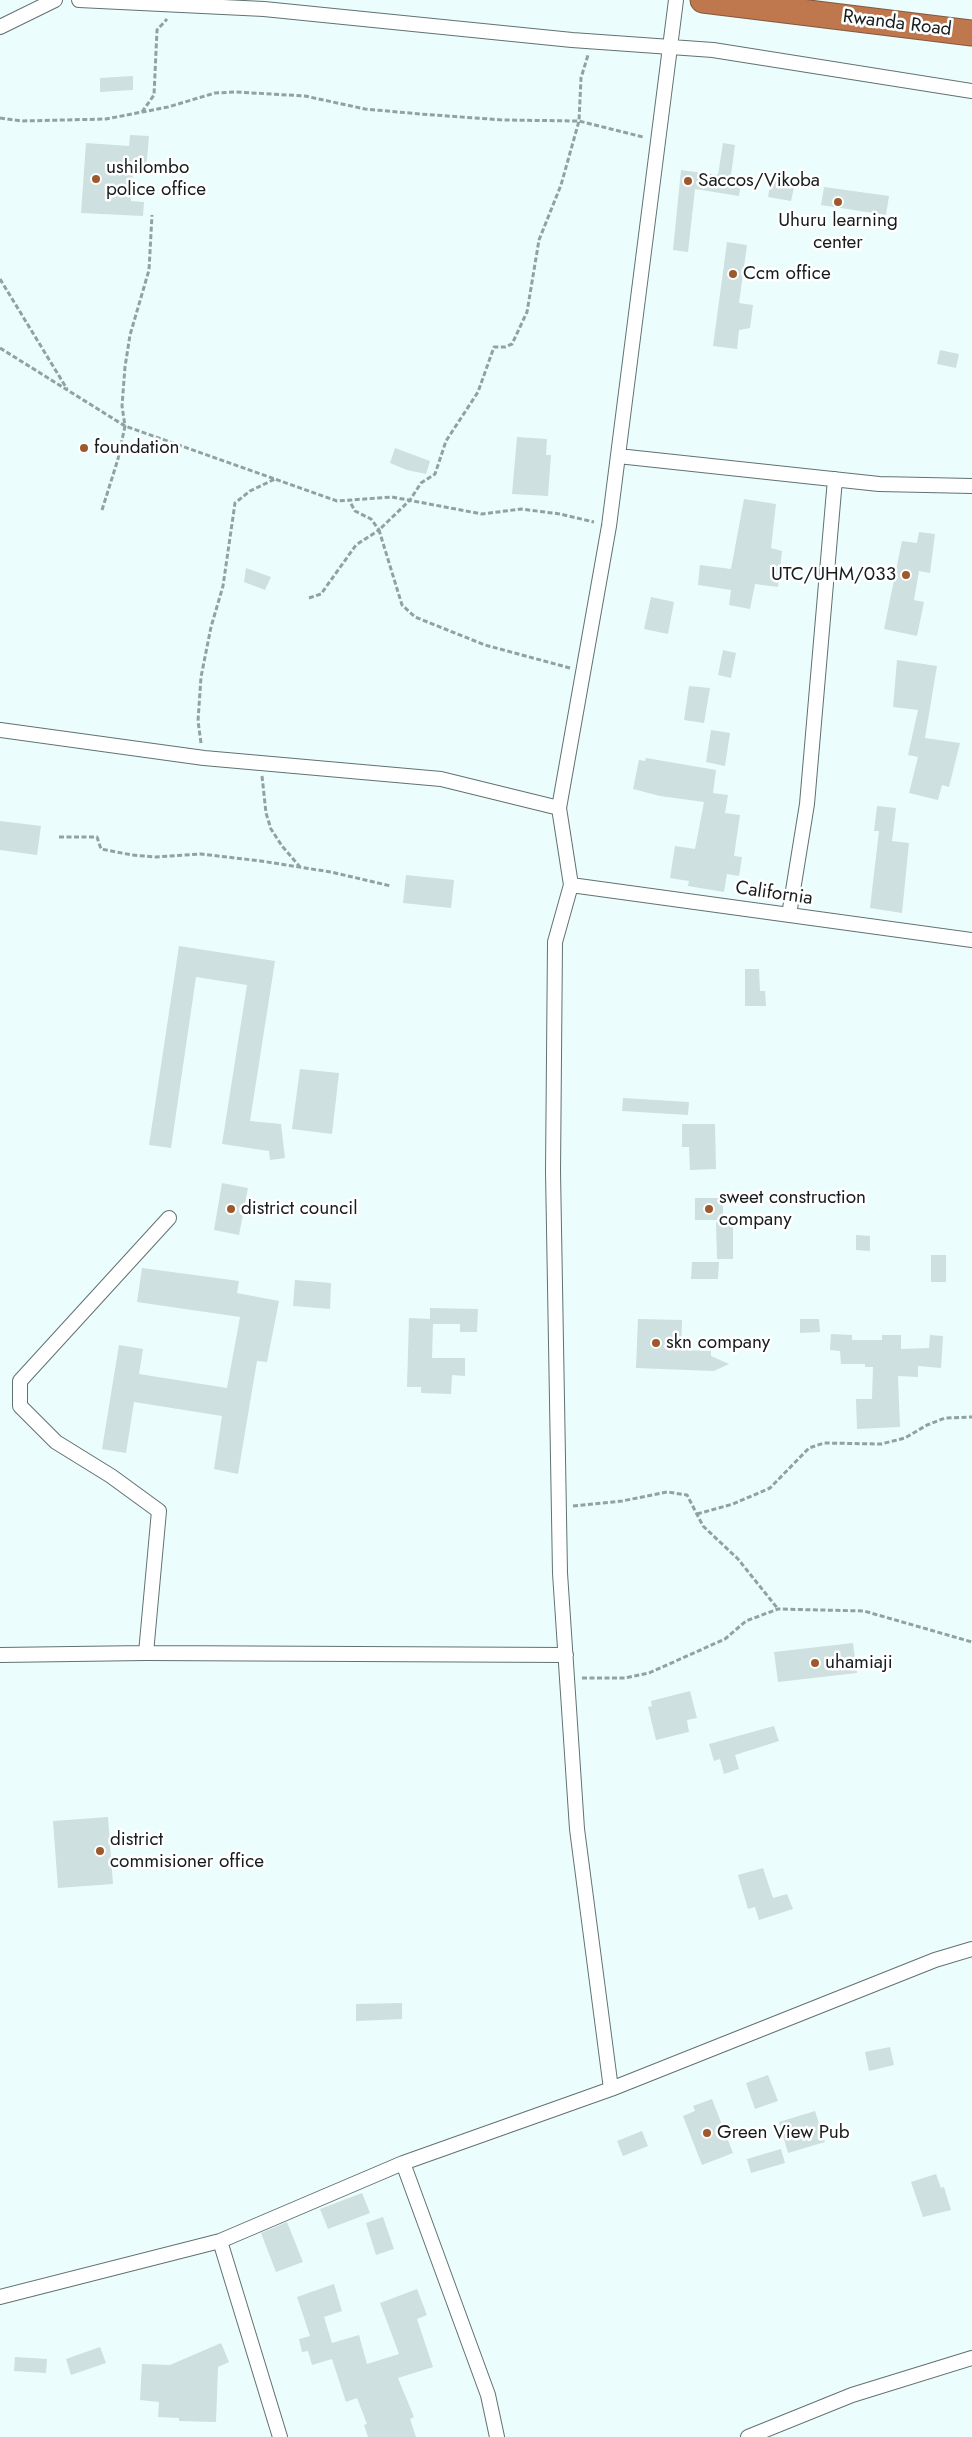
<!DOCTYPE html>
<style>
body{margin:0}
canvas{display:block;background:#ecfdfd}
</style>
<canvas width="972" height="2437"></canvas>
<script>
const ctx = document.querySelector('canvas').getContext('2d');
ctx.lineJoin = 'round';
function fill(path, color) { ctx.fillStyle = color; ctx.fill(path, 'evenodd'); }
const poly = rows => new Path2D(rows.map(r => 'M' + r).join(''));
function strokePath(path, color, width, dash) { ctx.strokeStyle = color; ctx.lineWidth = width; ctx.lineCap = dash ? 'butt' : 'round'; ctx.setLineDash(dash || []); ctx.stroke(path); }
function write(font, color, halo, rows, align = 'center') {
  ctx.font = font + ' Jost,sans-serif'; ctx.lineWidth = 5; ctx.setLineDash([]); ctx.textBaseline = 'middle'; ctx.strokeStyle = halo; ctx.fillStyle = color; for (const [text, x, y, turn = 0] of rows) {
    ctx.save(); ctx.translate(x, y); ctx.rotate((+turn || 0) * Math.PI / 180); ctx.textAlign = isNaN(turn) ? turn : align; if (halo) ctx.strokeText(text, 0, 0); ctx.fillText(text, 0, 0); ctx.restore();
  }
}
fill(poly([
 [133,76,133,90,100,92,100,78],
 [130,135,149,136,146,171,133,170,131,201,144,202,143,216,81,213,86,143,129,146],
 [723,143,735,145,731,175,742,177,739,196,695,189,688,252,673,250,681,170,718,175],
 [771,179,795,183,791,201,768,197],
 [824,187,889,196,886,215,821,205],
 [727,242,747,245,739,303,753,305,750,328,739,330,737,349,713,346],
 [940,350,959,354,956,368,937,364],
 [517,437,547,439,546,455,551,455,548,496,512,494],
 [395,448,430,461,426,474,407,470,390,463],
 [744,499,776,504,771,548,782,551,778,587,755,584,750,609,729,605,731,590,698,585,700,565,731,569],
 [919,532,935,534,930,573,919,571,914,600,924,602,917,636,884,629,902,541,917,543],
 [246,568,271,577,265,590,244,582],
 [651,597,674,602,668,634,644,629],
 [723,650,736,653,731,678,718,675],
 [897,660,937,666,925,738,960,743,949,787,942,785,938,800,909,793,918,757,908,755,918,710,893,707],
 [689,686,710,688,704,723,684,720],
 [711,730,730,733,725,766,706,762],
 [646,758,716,770,713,793,728,795,725,813,740,815,734,856,742,857,739,876,727,874,724,892,688,886,689,881,670,878,675,846,695,849,704,802,660,796,633,789,639,760,645,761],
 [877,806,896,808,892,841,909,843,902,913,870,908,879,831,874,831],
 [0,821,41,826,37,855,0,850],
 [406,875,454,880,451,908,403,903],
 [179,946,275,961,250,1121,281,1124,285,1158,270,1160,269,1151,222,1144,247,985,196,977,171,1148,149,1145],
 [745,969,759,969,760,991,765,991,766,1006,745,1006],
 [300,1069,339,1073,332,1134,292,1129],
 [623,1098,689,1102,688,1115,622,1111],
 [682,1124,715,1124,716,1169,690,1170,689,1147,682,1147],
 [222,1183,248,1188,239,1235,214,1230],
 [695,1198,723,1198,723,1220,695,1220],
 [716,1222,733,1222,733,1259,717,1259],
 [856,1235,870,1236,870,1251,856,1250],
 [931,1255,946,1255,946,1282,931,1282],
 [692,1262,719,1262,718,1279,691,1279],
 [142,1268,239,1281,237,1293,279,1301,267,1362,257,1361,238,1474,214,1469,222,1416,134,1402,126,1453,102,1449,119,1345,143,1349,139,1374,227,1388,240,1317,137,1302],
 [295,1280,331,1283,330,1309,293,1306],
 [430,1308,478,1309,477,1332,460,1332,460,1324,433,1324,432,1358,465,1358,465,1376,452,1375,451,1394,421,1393,421,1387,407,1387,409,1318,430,1319],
 [638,1319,682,1320,681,1350,711,1351,711,1356,729,1364,714,1371,636,1368],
 [800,1319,819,1319,820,1332,800,1333],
 [831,1334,852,1335,852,1340,882,1340,882,1335,901,1335,901,1349,929,1348,930,1335,943,1336,941,1368,918,1366,918,1377,898,1376,900,1427,857,1429,856,1399,872,1399,873,1367,865,1367,865,1364,841,1364,840,1351,830,1350],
 [853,1643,857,1673,778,1682,774,1652],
 [690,1691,697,1718,687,1720,689,1732,656,1740,648,1707,652,1706,651,1701],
 [774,1726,779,1741,735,1755,739,1769,724,1774,720,1759,714,1761,709,1744],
 [108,1817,113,1884,58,1888,53,1821],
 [763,1868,773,1898,787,1894,793,1909,759,1920,755,1907,748,1909,738,1875],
 [402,2003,402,2019,356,2021,356,2004],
 [890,2047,894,2065,869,2071,865,2052],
 [768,2075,778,2101,755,2109,746,2083],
 [712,2099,733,2153,702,2165,683,2116,695,2111,693,2106],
 [815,2111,825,2142,788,2153,779,2122],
 [642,2131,648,2146,623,2156,617,2141],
 [781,2149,785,2163,751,2173,747,2159],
 [936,2174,941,2188,944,2187,951,2210,923,2217,911,2182],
 [362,2193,370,2213,328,2229,320,2209],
 [383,2217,394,2249,376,2255,366,2223],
 [287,2222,303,2262,276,2272,261,2233],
 [334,2284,342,2311,324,2317,332,2343,359,2335,367,2364,399,2354,380,2303,417,2289,427,2315,417,2319,433,2367,398,2378,414,2417,410,2419,416,2437,368,2437,364,2425,367,2424,357,2398,346,2402,332,2359,312,2365,308,2351,302,2352,299,2339,310,2336,297,2297],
 [221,2343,229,2362,218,2367,216,2422,179,2421,179,2418,158,2417,159,2402,140,2400,142,2364,170,2365],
 [100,2347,106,2363,71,2375,66,2359],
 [15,2357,47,2359,46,2373,14,2371]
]), '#cee0df');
const street = poly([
 [79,0,264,9,572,40,713,50,972,91],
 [0,27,55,0],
 [618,456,879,484,972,486],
 [0,730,204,758,441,779,559,808],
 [571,885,972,940],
 [789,915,807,804,835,479],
 [146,1653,159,1511,111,1476,56,1442,20,1406,20,1381,169,1218],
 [0,1655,146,1653,566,1655],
 [611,2089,577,1829,560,1573,553,1171,555,942,571,885,559,808,609,526,676,0],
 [403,2163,488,2395,497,2437],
 [220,2241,280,2437],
 [0,2297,220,2241,403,2163,611,2089,935,1960,972,1949],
 [748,2437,852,2395,972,2358]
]);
const highway = poly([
 [703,0,972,33]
]);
strokePath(street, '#627171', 16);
strokePath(highway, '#84583c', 27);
strokePath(poly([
 [142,112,154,95,157,30,167,19],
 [0,118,22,121,106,119,168,107,215,93,236,92,305,96,365,109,420,114,503,120,579,121,643,137],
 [0,279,67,389],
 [0,348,125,426,337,501,392,497,482,514,521,509,560,514,594,522],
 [102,510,118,459,125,426,122,406,125,367,130,335,149,270,152,215],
 [309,598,321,594,356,545,379,530,371,519,355,511,349,500],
 [570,668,485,645,415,617,402,605,379,530,410,500,421,483,435,474,446,441,478,392,494,347,505,347,512,344,527,312,539,240,561,185,579,121,581,78,588,55],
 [201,743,198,721,201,677,211,627,223,586,235,503,250,491,275,479],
 [262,776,266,813,271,829,282,846,300,867],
 [59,837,97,837,101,849,132,855,156,857,201,854,261,861,331,872,391,886],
 [573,1506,622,1501,667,1492,687,1495,703,1526,738,1559,778,1609],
 [697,1514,733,1504,770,1488,809,1448,824,1443,881,1444,905,1438,927,1425,945,1418,972,1417],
 [582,1678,625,1678,649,1673,725,1639,746,1621,778,1609,864,1611,972,1642]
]), '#94a1a1', 3, [5, 2.5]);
strokePath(street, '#fff', 14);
strokePath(highway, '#bf774e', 25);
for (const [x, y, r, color] of [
 [96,179,5,"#9e582e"],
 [688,181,5,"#9e582e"],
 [838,202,5,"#9e582e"],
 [733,274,5,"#9e582e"],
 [84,448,5,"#9e582e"],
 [906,575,5,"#9e582e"],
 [231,1209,5,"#9e582e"],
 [709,1209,5,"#9e582e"],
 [656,1343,5,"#9e582e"],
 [815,1663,5,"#9e582e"],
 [100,1851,5,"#9e582e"],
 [707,2133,5,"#9e582e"]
]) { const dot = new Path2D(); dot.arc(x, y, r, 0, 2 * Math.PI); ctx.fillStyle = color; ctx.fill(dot); strokePath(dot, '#fff', 2); }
write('19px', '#161d1c', '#fff', [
 ["Rwanda Road",897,24,7],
 ["California",774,894,8]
]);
write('19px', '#161d1c', '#fff', [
 ["ushilombo",106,168],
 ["police office",106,190],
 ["Saccos/Vikoba",698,181],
 ["Uhuru learning",838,221,"center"],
 ["center",838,243,"center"],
 ["Ccm office",743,274],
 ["foundation",94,448],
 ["UTC/UHM/033",896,575,"right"],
 ["sweet construction",719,1198],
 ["company",719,1220],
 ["district council",241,1209],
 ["skn company",666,1343],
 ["uhamiaji",825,1663],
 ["district",110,1840],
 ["commisioner office",110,1862],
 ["Green View Pub",717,2133]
], 'left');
</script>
